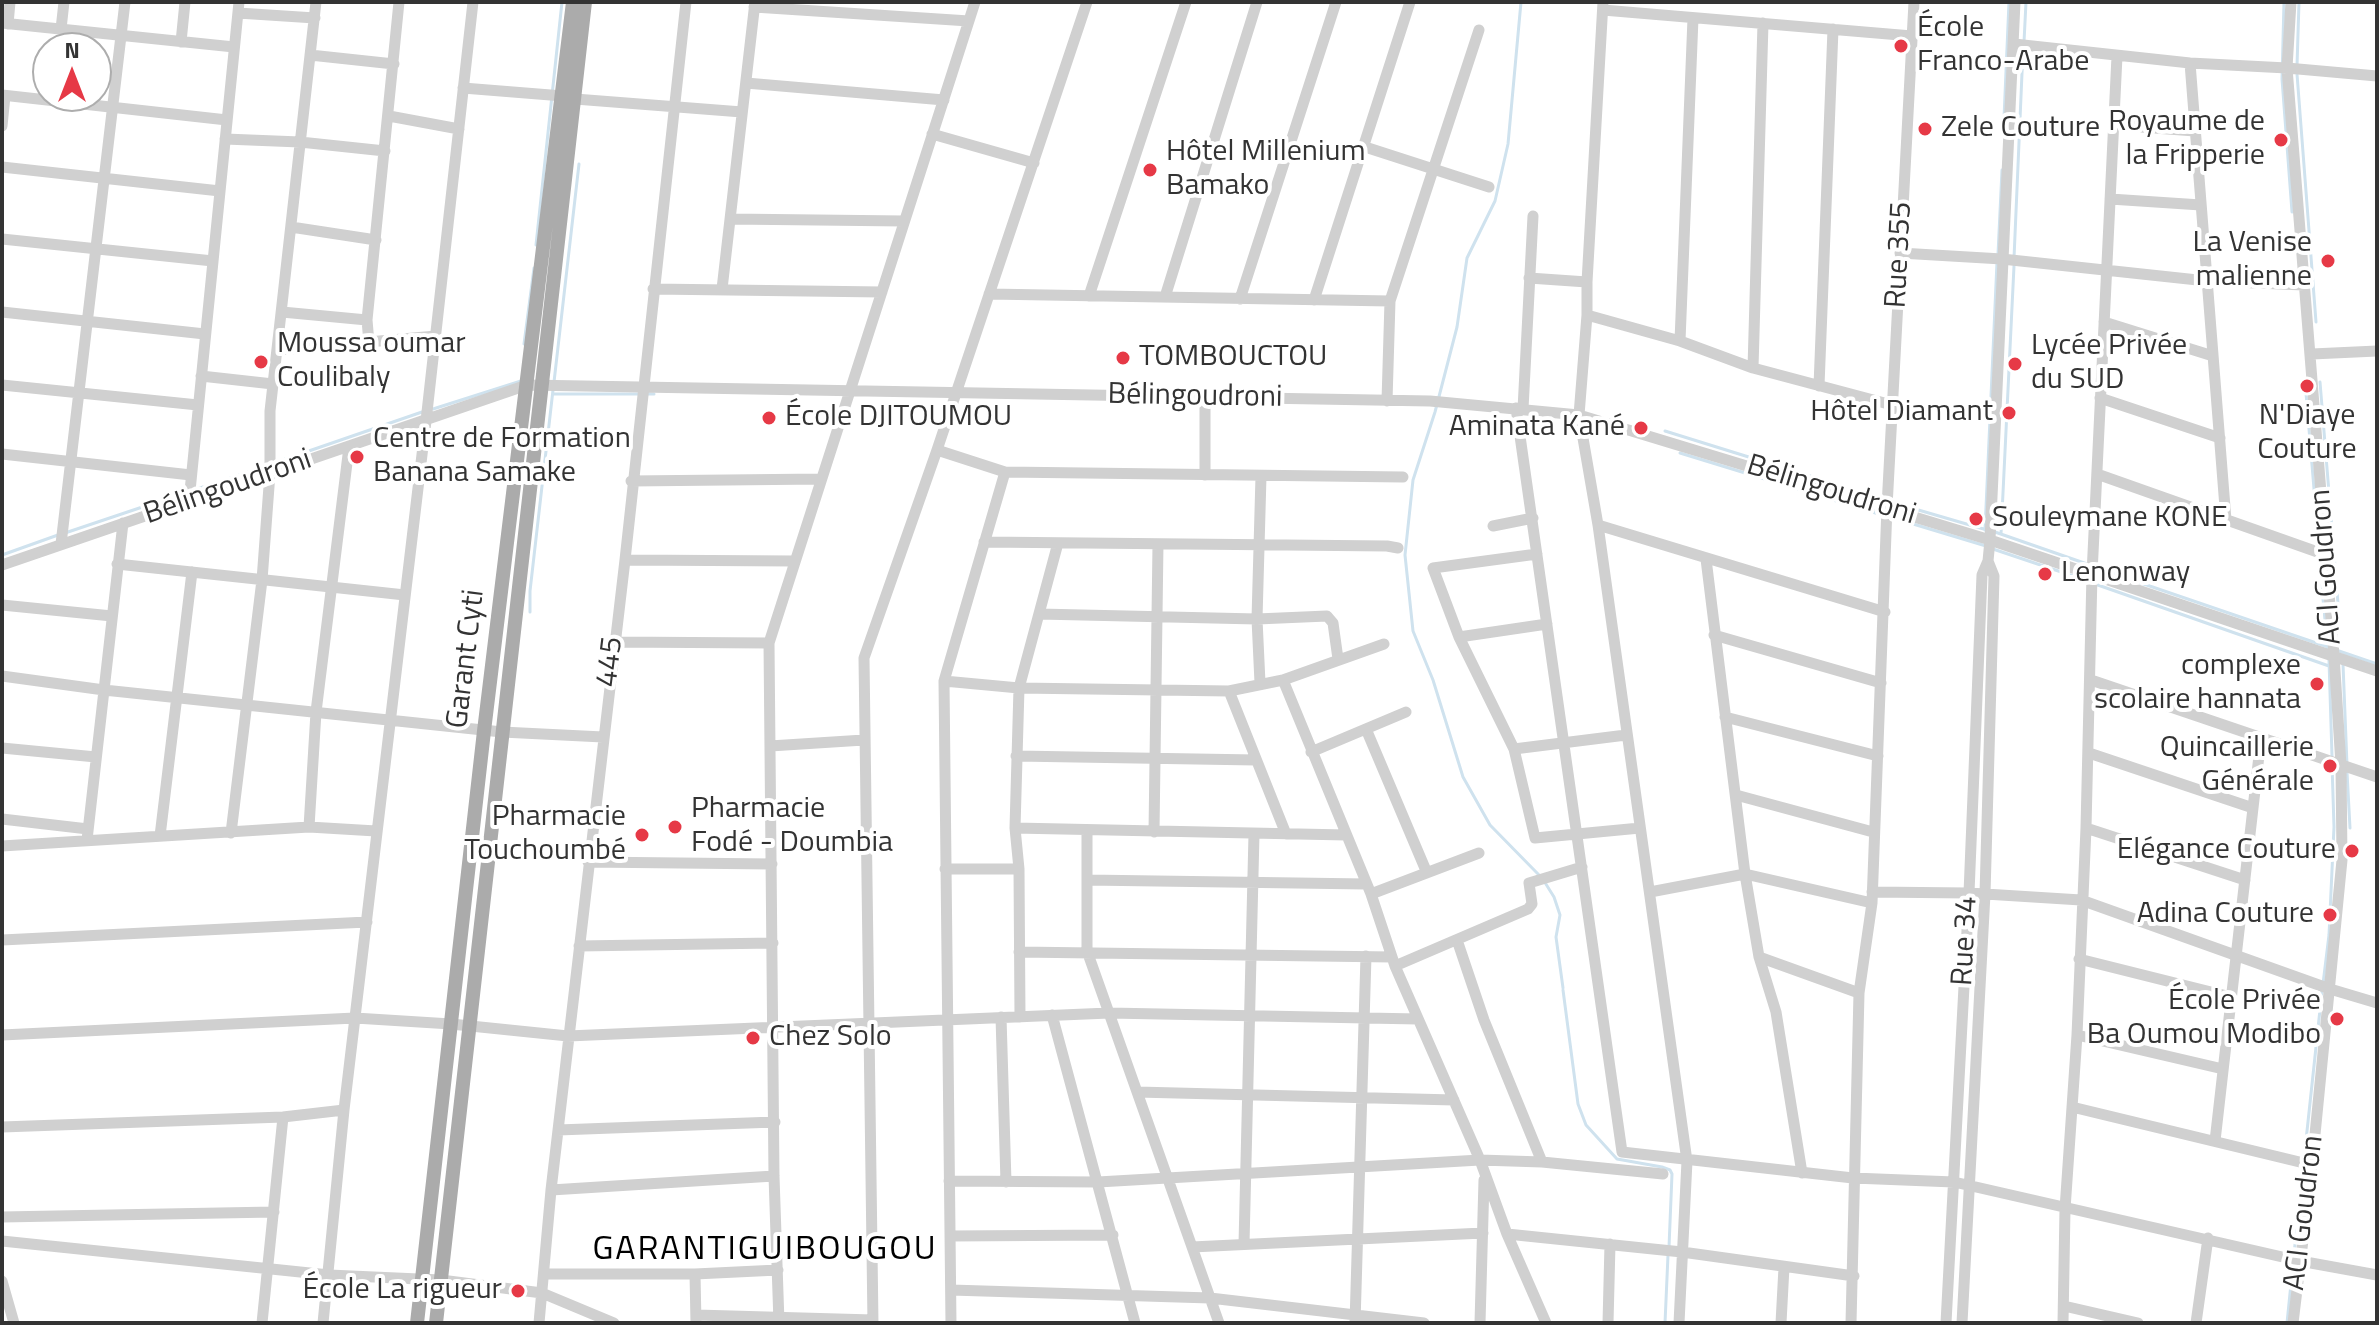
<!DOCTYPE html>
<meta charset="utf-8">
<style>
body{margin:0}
#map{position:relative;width:2379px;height:1325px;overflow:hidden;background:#fff;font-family:"Titillium Web",sans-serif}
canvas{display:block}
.frame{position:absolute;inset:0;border:4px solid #333;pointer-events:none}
.north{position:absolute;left:32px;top:32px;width:80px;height:80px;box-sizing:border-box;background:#fff;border:2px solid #adadad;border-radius:50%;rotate:0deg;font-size:22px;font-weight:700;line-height:32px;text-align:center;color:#333}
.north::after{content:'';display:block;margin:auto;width:28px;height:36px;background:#e63946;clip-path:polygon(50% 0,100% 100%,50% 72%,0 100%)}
</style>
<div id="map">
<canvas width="2379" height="1325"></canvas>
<div class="frame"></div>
<div class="north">N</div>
</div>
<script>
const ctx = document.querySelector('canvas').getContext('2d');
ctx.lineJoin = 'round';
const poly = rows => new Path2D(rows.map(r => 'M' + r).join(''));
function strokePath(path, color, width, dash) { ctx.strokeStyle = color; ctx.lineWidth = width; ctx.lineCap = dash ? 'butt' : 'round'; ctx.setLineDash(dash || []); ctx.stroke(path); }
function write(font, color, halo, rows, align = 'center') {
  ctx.font = font + ' "Titillium Web",sans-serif'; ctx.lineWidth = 8; ctx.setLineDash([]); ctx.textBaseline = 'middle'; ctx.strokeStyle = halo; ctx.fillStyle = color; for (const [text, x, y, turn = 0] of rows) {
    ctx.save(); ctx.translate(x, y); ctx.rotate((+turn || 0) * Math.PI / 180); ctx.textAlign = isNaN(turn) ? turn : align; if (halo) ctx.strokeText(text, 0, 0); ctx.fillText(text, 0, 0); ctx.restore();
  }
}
strokePath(poly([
 [1521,2,1508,144,1495,201,1467,258,1457,327,1435,412,1413,480,1405,555,1413,631,1433,680,1463,777,1490,825,1539,875],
 [2284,2,2282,79,2292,212],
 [2024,42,2026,2],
 [2297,66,2299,2],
 [2297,74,2316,322],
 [2004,118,2009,2],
 [536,245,562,2],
 [1998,254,2002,170],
 [2014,258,2023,50],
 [524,344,534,268],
 [2305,381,2319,549],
 [554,382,579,164],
 [2320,382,2339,616],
 [553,394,654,394],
 [433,409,521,381],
 [1665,431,1884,499],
 [1680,453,1882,515],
 [274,463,422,412],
 [194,490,267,466],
 [1891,502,1987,530],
 [1890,517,1986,546],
 [1985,530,1997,262],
 [1995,532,2090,565],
 [65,533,187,492],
 [2001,534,2014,266],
 [1993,549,2088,581],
 [2,555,58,535],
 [2319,556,2328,652],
 [2097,568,2328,647],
 [2095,584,2329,666],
 [530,612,530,591,553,390],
 [2339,651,2377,664],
 [2329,660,2332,756],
 [2343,664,2347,765],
 [2347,772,2350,828],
 [1544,881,1554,897,1560,915,1556,937,1563,988],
 [2323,984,2329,935,2334,827,2332,764],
 [1563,990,1578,1104,1586,1125,1617,1159,1662,1167,1670,1170,1672,1174,1669,1247],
 [2304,1159,2322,991],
 [1665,1323,1668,1255],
 [2287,1323,2303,1166]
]), '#cfe2ee', 3);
strokePath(poly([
 [1603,2,1587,282,1587,315,1579,415,1598,525,1687,1161,1679,1323],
 [2291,2,2287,68,2334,655,2341,765,2342,860,2312,1165,2293,1323],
 [754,7,969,21],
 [1603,10,1912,36],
 [238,13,315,18],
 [2,23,234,47],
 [8,24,10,2],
 [61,29,64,2],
 [181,42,185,2],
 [2014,44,2190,63,2287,68,2377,76],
 [310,55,394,64],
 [2190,63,2226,520],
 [746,83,944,100],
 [463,88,563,96],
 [2,95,227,120],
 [575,99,742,112],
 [389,116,459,129],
 [2113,125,2195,131],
 [2,126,5,96],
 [932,134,1034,163],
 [225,139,300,142,385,151],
 [1362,146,1489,187],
 [2,167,220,191],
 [2110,199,2201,205],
 [730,219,904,221],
 [291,227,376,240],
 [2,239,213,261],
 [1900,253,2002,259,2207,281,2304,285],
 [1529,278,1587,282],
 [653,289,882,292],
 [722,289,755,2],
 [989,294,1390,301],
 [1089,296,1186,2],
 [1165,297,1257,2],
 [1240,299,1336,2],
 [1314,300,1410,2],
 [2,312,205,334],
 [282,312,367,320],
 [1587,315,1680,341,1753,368,1892,405],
 [2104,322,2213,356],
 [1680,341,1693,18],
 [369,343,367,320,399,2],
 [278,350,436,336],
 [2312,354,2377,351],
 [1753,368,1763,23],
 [201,376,273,384],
 [2,385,198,405],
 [1819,386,1833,29],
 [2100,398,2220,438],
 [1387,401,1390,301,1479,30],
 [1516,408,1622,1152,1853,1178,1954,1182,2300,1261,2377,1275],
 [1523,409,1533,216],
 [937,450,1005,472,1403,477],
 [2,454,191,475],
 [2097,474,2326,555],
 [1205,475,1205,397],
 [631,481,821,479],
 [189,501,239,2],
 [1598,525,1885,612],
 [1493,526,1533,518],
 [984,542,1387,546,1398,548],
 [61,544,125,2],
 [1537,554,1433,568,1459,637,1514,749,1535,838,1640,828],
 [1706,559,1745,874,1759,957,1776,1012,1802,1173],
 [625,560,795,561],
 [117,564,405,595],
 [2,565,527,385,1430,401,1579,415,1990,540,2377,671],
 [2,605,112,616],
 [1039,614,1257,619,1327,616,1333,623,1338,659],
 [1714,635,1881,683],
 [1459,637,1547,624],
 [613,642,769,643],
 [2,676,104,690,502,732,603,737],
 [1283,680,1371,894,1395,966,1480,1160,1507,1234,1546,1323],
 [2091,680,2377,777],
 [944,681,1019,688,1229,691,1283,680,1384,644],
 [1260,683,1257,619,1261,476],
 [1229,691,1286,834],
 [1725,717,1878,756],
 [1366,729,1427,873],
 [770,746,864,740],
 [2,748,96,757],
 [1514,749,1626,735],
 [1311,752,1406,712],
 [2089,753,2253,808],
 [1016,756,1256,760],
 [1736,795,1873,832],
 [2,819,88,829],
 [309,827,316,712,349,447],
 [1015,828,1346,835],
 [2086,828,2245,880],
 [1087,830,1087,951,1219,1323],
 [1154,832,1158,544],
 [231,833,262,580,270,473,270,411,316,2],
 [160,836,192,572],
 [87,840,123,523],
 [2,846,309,827,376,831],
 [588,862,772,864],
 [945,869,1019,869],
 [1087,880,1366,884],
 [1650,892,1745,874,1872,903],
 [1872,892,1969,893,2081,900,2330,989,2377,1003],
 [1371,894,1479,853],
 [2,940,367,922],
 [1457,940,1484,1020,1542,1162],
 [579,946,773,943],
 [1019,952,1392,957],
 [1759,957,1859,993],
 [2079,959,2231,997],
 [1395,966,1528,909,1532,904,1529,883,1582,867],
 [1052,1015,1135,1323],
 [1001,1017,1006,1182],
 [1020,1017,1019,869,1015,828,1019,688,1058,543],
 [2,1035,355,1018,451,1024,568,1036,1109,1013,1418,1019],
 [2077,1035,2223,1069],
 [1137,1092,1454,1100],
 [2072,1107,2312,1165],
 [2,1127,283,1117,344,1110],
 [558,1130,775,1122],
 [2215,1141,2261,738],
 [949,1181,1098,1182,1480,1160,1542,1162,1663,1174],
 [551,1190,774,1176],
 [2,1217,274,1212],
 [1507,1234,1682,1252,1854,1276],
 [950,1236,1113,1235],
 [2,1241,329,1275,441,1280,542,1293,614,1323],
 [1244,1244,1254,834],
 [1192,1247,1483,1233],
 [545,1274,695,1274,778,1270],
 [695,1274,696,1323],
 [2,1281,14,1323],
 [951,1290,1210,1298,1424,1323],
 [2064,1306,2138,1323],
 [696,1315,873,1320],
 [262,1323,283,1117],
 [323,1323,344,1110,426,421,473,2],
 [539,1323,551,1190,625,560,686,2],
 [779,1323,774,1176,769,643,975,2],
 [873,1323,864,658,937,450,1087,2],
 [951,1323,944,681,1005,472],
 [1355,1323,1366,956],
 [1480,1323,1484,1180],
 [1608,1323,1610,1244],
 [1781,1323,1784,1267],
 [1851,1323,1859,993,1872,903,1887,507,1914,2],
 [1946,1323,1969,893,1982,575,1988,561,1990,540,2015,2],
 [1962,1323,1985,894,1994,576,1988,561],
 [2063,1323,2065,1209,2077,1035,2086,828,2092,574,2117,56],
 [2196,1323,2208,1238]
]), '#d0d0d0', 11);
strokePath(poly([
 [417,1323,484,731,573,2],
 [436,1323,585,2]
]), '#ababab', 14);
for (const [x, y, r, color] of [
 [1901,46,8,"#e63946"],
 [1925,129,8,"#e63946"],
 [2281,140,8,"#e63946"],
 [1150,170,8,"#e63946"],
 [2328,261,8,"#e63946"],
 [1123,358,8,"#e63946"],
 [261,362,8,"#e63946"],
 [2015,364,8,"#e63946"],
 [2307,386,8,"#e63946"],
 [2009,413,8,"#e63946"],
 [769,418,8,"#e63946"],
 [1641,428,8,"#e63946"],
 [357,457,8,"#e63946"],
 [1976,519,8,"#e63946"],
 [2045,574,8,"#e63946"],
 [2317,684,8,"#e63946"],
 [2330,766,8,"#e63946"],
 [675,827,8,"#e63946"],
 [642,835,8,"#e63946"],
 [2352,851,8,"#e63946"],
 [2330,915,8,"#e63946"],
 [2337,1019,8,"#e63946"],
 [753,1038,8,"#e63946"],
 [518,1291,8,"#e63946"]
]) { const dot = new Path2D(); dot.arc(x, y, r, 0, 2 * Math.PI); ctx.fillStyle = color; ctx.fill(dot); strokePath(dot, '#fff', 3); }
write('30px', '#333', '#fff', [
 ["École",1917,29],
 ["Franco-Arabe",1917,63],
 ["Royaume de",2265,123,"right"],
 ["la Fripperie",2265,157,"right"],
 ["Zele Couture",1941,129],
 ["Hôtel Millenium",1166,153],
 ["Bamako",1166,187],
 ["La Venise",2312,244,"right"],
 ["malienne",2312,278,"right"],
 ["Moussa oumar",277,345],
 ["Coulibaly",277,379],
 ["Lycée Privée",2031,347],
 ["du SUD",2031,381],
 ["TOMBOUCTOU",1139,358],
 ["Hôtel Diamant",1993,413,"right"],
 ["N'Diaye",2307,417,"center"],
 ["Couture",2307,451,"center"],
 ["École DJITOUMOU",785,418],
 ["Aminata Kané",1625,428,"right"],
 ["Centre de Formation",373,440],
 ["Banana Samake",373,474],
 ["Souleymane KONE",1992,519],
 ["Lenonway",2061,574],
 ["complexe",2301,667,"right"],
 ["scolaire hannata",2301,701,"right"],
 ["Quincaillerie",2314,749,"right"],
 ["Générale",2314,783,"right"],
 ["Pharmacie",691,810],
 ["Fodé - Doumbia",691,844],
 ["Pharmacie",626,818,"right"],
 ["Touchoumbé",626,852,"right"],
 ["Elégance Couture",2336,851,"right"],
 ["Adina Couture",2314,915,"right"],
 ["École Privée",2321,1002,"right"],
 ["Ba Oumou Modibo",2321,1036,"right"],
 ["Chez Solo",769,1038],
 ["École La rigueur",502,1291,"right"]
], 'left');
write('30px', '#333', '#fff', [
 ["Rue 355",1900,255,-87],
 ["Bélingoudroni",1195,397,1],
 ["Bélingoudroni",228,488,-19],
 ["Bélingoudroni",1831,491,17],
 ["ACI Goudron",2327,567,-94],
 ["Garant Cyti",467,659,-83],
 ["445",611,662,-83],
 ["Rue 34",1966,941,-87],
 ["ACI Goudron",2305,1213,-83]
]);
ctx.letterSpacing = '2px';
write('34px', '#000', '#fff', [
 ["GARANTIGUIBOUGOU",765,1251]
]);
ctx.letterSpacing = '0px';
</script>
